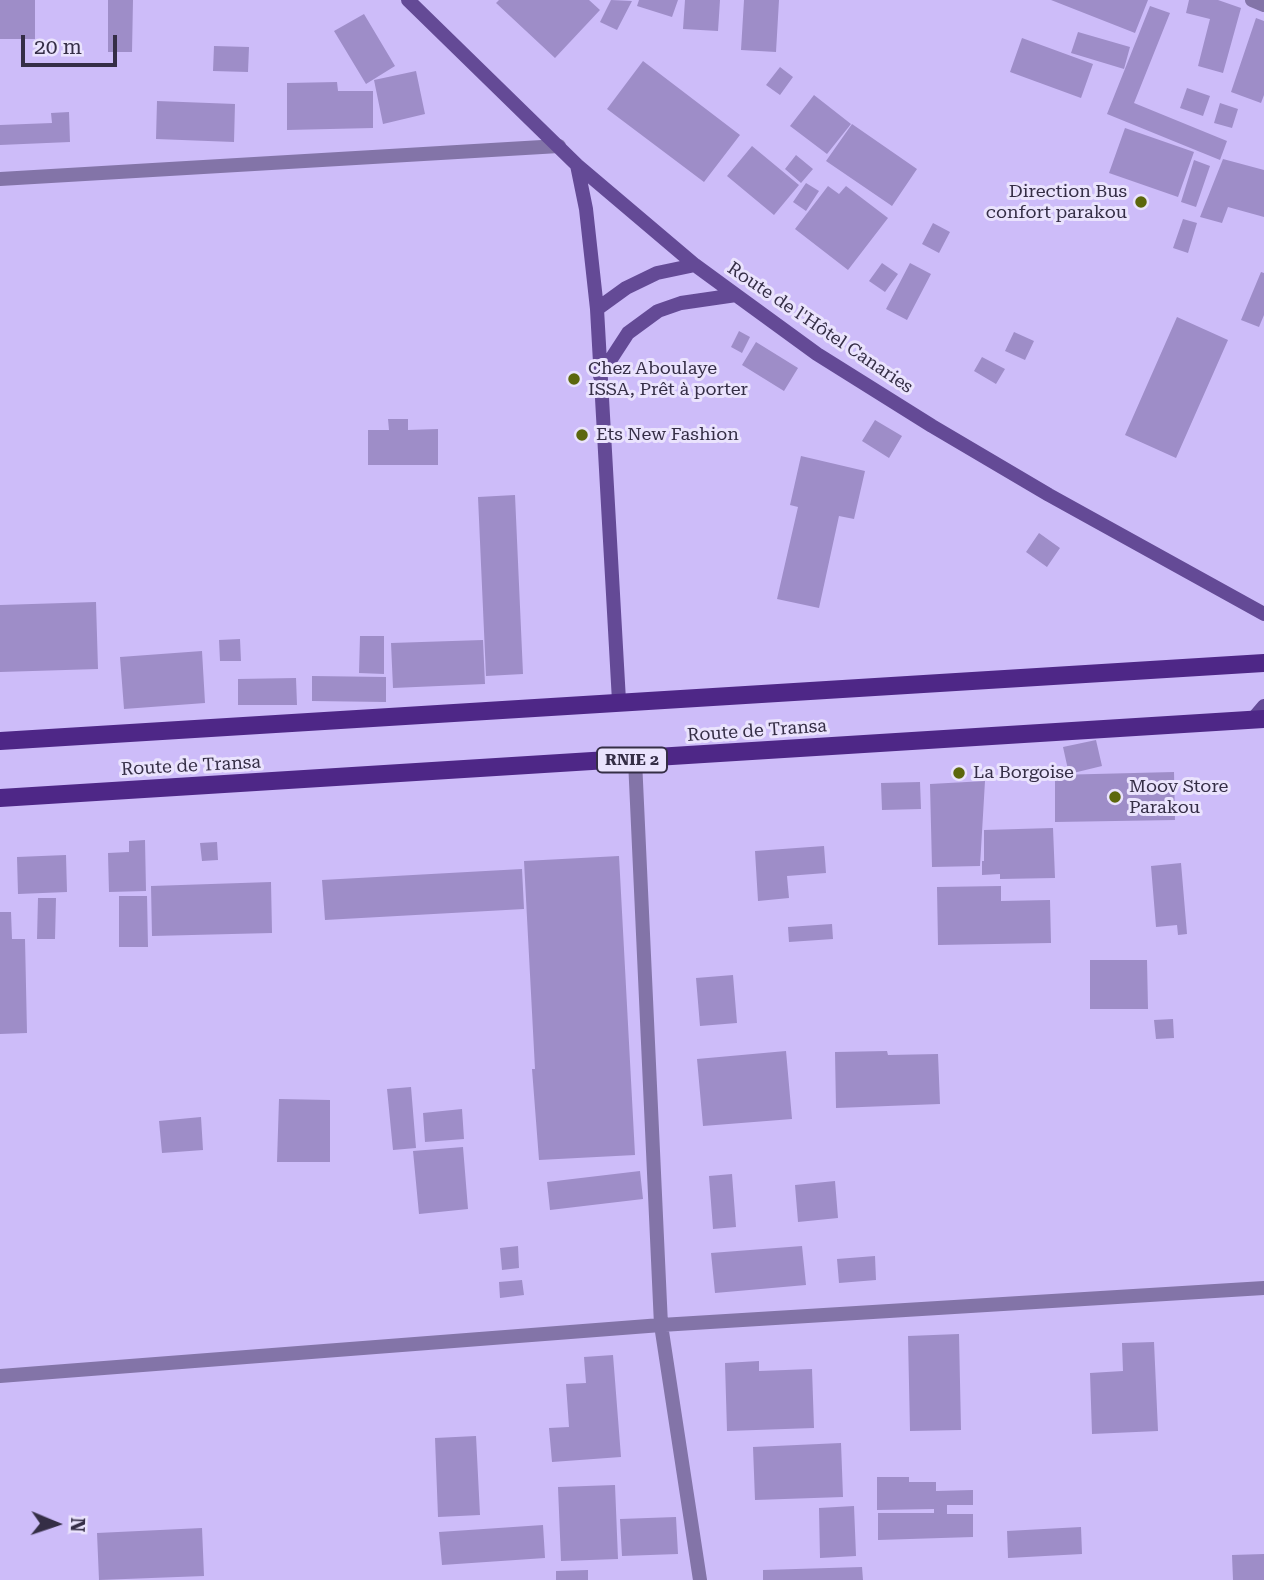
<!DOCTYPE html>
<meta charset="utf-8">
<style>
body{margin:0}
#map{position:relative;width:1264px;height:1580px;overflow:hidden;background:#cdbcf9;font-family:"Roboto Serif",serif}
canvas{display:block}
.north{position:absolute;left:21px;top:1489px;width:70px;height:70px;-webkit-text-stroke:5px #eae3fd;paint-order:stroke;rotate:92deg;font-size:19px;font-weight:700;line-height:28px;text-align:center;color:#352e46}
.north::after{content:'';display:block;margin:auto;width:24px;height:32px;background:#352e46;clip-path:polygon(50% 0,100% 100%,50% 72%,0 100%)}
.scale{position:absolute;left:21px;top:35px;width:96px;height:32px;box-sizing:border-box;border:4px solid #352e46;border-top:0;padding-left:9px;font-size:21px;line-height:24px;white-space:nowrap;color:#352e46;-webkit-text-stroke:5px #eae3fd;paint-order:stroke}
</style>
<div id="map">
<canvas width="1264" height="1580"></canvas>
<div class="north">N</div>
<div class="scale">20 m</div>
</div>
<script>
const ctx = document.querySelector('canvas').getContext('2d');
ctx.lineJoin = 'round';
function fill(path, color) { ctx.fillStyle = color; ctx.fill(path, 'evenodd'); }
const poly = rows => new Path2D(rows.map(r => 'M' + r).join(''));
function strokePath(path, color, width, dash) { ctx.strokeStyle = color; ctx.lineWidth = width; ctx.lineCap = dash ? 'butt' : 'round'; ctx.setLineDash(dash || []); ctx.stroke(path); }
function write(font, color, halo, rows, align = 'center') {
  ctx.font = font + ' "Roboto Serif",serif'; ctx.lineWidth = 6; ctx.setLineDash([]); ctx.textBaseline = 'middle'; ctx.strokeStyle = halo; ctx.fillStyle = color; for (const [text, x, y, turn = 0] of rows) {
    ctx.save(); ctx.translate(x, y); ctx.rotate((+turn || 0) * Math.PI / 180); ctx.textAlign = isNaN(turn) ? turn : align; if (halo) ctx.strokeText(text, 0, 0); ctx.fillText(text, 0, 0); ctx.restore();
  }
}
fill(poly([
 [0,0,35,0,35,39,0,39],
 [108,0,133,0,132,52,108,52],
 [499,0,589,0,600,10,555,58,496,3],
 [611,0,632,1,617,30,600,22],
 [639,0,678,0,672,17,637,6],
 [685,0,720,0,718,31,683,29],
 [744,0,779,0,776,52,741,50],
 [1051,0,1148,0,1135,33],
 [1189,0,1218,0,1241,8,1223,73,1198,66,1210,19,1186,13],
 [1150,6,1170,13,1134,103,1227,141,1220,160,1107,114],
 [364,14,395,66,366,84,334,31],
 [1256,18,1264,21,1264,95,1261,103,1231,92],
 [1078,32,1130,47,1124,69,1071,53],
 [1022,38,1093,64,1081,98,1010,72],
 [214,46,249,47,248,72,213,71],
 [643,61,740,135,704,182,607,109],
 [780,67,793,77,780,95,766,85],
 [416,71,425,114,383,124,374,80],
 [337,82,338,91,373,91,373,128,287,130,287,83],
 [1187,88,1210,96,1203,116,1180,108],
 [814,95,851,124,827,154,790,126],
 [157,101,235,104,234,142,156,139],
 [1220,103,1238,109,1232,128,1214,123],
 [69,112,70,142,0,145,0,125,52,123,51,113],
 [852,124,917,169,892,206,826,161],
 [1125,128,1194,152,1178,197,1109,173],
 [752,146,799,185,774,215,727,176],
 [796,155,813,169,801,183,785,169],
 [1223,159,1264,170,1264,217,1228,207,1222,223,1200,217],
 [1194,160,1210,166,1196,207,1181,202],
 [806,183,819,191,806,211,793,202],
 [828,186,839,194,846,186,888,218,848,270,795,229],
 [1183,219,1197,223,1188,253,1173,248],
 [933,223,950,232,939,253,922,244],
 [882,263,898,274,885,292,869,281],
 [910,263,931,274,907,320,886,309],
 [1261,272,1264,273,1264,315,1259,327,1241,320],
 [1177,317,1228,340,1176,458,1125,435],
 [739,331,750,337,742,353,731,347],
 [1014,332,1034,341,1025,360,1005,351],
 [756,342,798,368,784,391,742,365],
 [982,357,1005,369,996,384,974,371],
 [388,419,408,419,408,430,438,429,438,465,368,465,368,430,389,430],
 [875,420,902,436,889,458,862,441],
 [801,456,865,471,854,519,839,516,819,608,777,599,798,507,790,505],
 [515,495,523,674,486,676,478,497],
 [1039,533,1060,548,1047,567,1026,552],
 [96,602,98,669,0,672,0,605],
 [360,636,384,636,384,674,359,673],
 [240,639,241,661,220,661,219,640],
 [483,640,485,684,393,688,391,643],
 [202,651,205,703,124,709,120,657],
 [312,676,386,677,386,702,312,701],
 [296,678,297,705,238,705,238,679],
 [1096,740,1102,766,1069,774,1063,747],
 [1174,772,1175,820,1055,822,1055,775],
 [985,781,980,866,932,867,930,784],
 [920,782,921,809,882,810,881,783],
 [1053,828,1055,878,1000,879,1000,874,982,875,982,861,984,861,984,830],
 [145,840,146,891,109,892,108,853,129,852,129,841],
 [217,842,218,860,202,861,200,843],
 [824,846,826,873,787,876,789,898,758,901,755,851],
 [66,855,67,892,18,894,17,857],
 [619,856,635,1155,539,1160,532,1069,535,1069,524,861],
 [1181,863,1187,934,1178,935,1177,925,1156,927,1151,866],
 [522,869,524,909,325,920,322,880],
 [271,882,272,933,152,936,151,886],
 [1001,886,1001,901,1050,900,1051,943,938,945,937,887],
 [119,896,147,896,148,947,119,947],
 [38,898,56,898,55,939,37,939],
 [0,912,11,912,12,939,25,939,27,1033,0,1034],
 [832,924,833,939,789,942,788,927],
 [1090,960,1147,960,1148,1009,1090,1009],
 [733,975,737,1023,700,1026,696,978],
 [1173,1019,1174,1038,1156,1039,1154,1020],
 [786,1051,792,1119,703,1126,697,1059],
 [887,1051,888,1055,938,1054,940,1104,836,1108,835,1052],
 [411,1087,416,1148,393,1150,387,1089],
 [279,1099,330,1100,330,1162,277,1162],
 [462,1109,464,1139,425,1142,423,1113],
 [201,1117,203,1150,162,1153,159,1121],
 [463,1147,468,1209,419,1214,413,1151],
 [640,1171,643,1199,550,1210,547,1182],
 [732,1174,736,1227,713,1229,709,1176],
 [835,1181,838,1218,798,1222,795,1185],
 [518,1246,519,1268,502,1270,500,1248],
 [802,1246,806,1285,715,1293,711,1253],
 [875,1256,876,1280,839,1283,837,1259],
 [522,1280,524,1295,500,1298,499,1282],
 [959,1334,961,1430,910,1431,908,1336],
 [1154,1342,1158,1431,1092,1434,1090,1373,1123,1371,1122,1343],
 [613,1355,621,1457,552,1462,549,1428,569,1427,566,1384,586,1383,584,1357],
 [759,1361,759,1371,812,1369,814,1428,727,1431,725,1363],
 [476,1436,480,1515,438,1517,435,1438],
 [841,1443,843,1497,755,1500,753,1447],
 [877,1477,909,1477,909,1482,936,1482,936,1491,973,1490,973,1505,947,1505,947,1514,973,1514,973,1537,878,1540,878,1513,934,1513,934,1509,877,1510],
 [615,1485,618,1559,561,1561,558,1487],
 [854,1506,856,1556,820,1558,819,1508],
 [676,1517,678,1554,622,1556,620,1519],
 [543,1525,545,1558,442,1565,439,1532],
 [1081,1527,1082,1554,1008,1558,1007,1531],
 [202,1528,204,1576,99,1580,97,1533],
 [1264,1554,1264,1580,1233,1580,1232,1555],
 [862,1567,863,1580,763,1580,763,1570],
 [588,1570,588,1580,556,1580,556,1571]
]), '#9e8dc8');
strokePath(poly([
 [1252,0,1264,5],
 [0,179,559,146],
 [635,760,661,1325,700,1580],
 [0,1376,661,1325,1264,1288]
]), '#8374a8', 14);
strokePath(poly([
 [408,0,577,165,695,265,736,295,817,354,932,426,1049,495,1264,614],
 [577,165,586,209,597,309,619,701],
 [597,309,626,288,657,273,695,265],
 [600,376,628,333,658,311,681,303,736,295],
 [1252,720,1264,706]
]), '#644a96', 14);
strokePath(poly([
 [0,741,1264,663],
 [0,798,1264,719]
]), '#4e2787', 18);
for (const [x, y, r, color] of [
 [1141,202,7,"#5c670c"],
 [574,379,7,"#5c670c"],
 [582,435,7,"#5c670c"],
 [959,773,7,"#5c670c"],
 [1115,797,7,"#5c670c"]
]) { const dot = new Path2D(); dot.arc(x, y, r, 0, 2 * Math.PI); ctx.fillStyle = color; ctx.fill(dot); strokePath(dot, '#eae3fd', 2.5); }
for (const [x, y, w] of [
 [632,760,70]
]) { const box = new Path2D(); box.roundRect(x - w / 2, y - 12.5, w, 25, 5); ctx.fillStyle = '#eae3fd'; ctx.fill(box); strokePath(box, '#352e46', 2); }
write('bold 16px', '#352e46', null, [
 ["RNIE 2",632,760]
]);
write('18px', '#352e46', '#eae3fd', [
 ["Direction Bus",1127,192,"right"],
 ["confort parakou",1127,213,"right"],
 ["Chez Aboulaye",588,369],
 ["ISSA, Prêt à porter",588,390],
 ["Ets New Fashion",596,435],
 ["La Borgoise",973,773],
 ["Moov Store",1129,787],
 ["Parakou",1129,808]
], 'left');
write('18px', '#352e46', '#eae3fd', [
 ["Route de l'Hôtel Canaries",820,328,34],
 ["Route de Transa",757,731,-4],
 ["Route de Transa",191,766,-3]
]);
</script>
